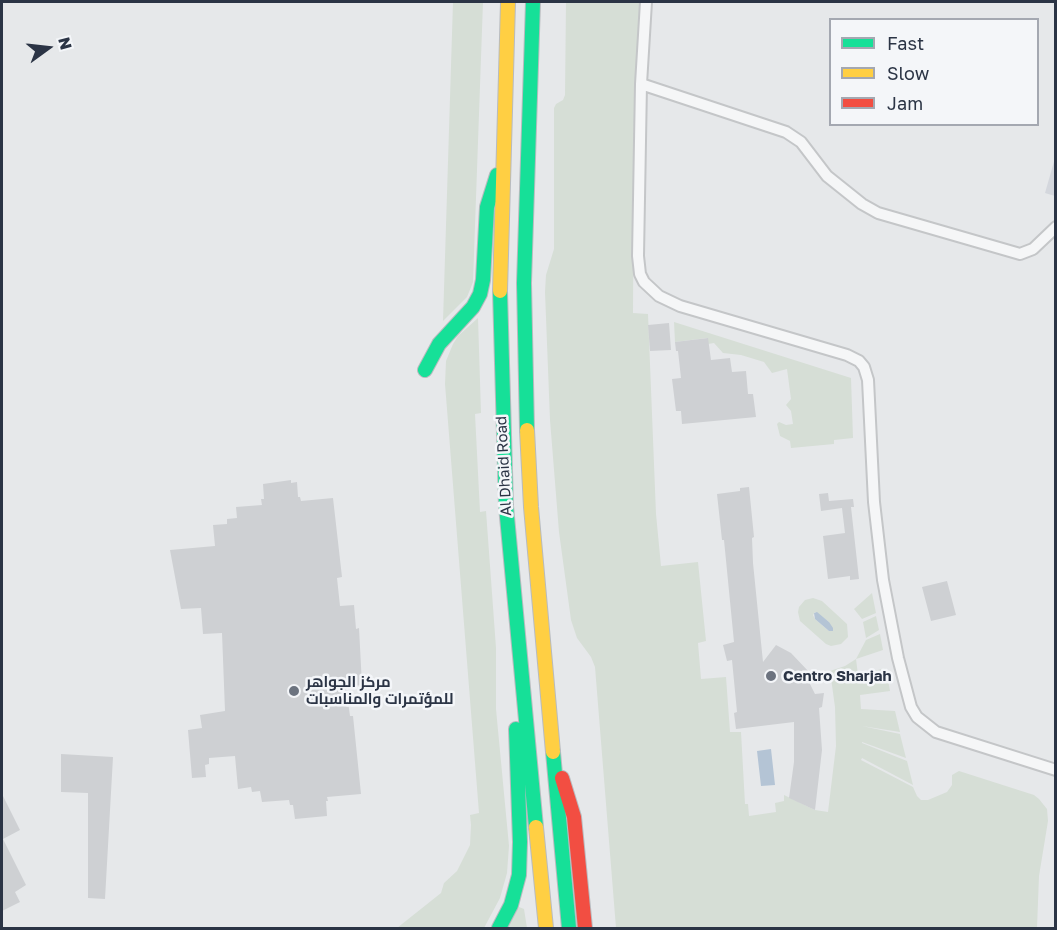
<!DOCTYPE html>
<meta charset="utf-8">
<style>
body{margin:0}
#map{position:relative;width:1057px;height:930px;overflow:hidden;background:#e6e8ea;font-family:"Golos Text",sans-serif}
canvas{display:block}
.frame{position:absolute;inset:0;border:3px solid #2b3445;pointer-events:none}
.legend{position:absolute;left:829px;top:18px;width:210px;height:108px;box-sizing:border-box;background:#f4f6f9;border:2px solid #a4a8b1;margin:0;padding:8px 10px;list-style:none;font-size:18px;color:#2b3445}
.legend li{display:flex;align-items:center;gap:12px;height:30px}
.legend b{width:30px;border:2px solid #a4a8b1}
.north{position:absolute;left:18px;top:18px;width:60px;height:60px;-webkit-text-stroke:4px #f4f6f9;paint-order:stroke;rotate:75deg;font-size:16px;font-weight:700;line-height:24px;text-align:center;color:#2b3445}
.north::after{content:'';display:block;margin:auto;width:21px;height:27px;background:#2b3445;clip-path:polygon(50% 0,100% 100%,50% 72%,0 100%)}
</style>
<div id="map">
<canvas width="1057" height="930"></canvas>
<div class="frame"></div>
<ul class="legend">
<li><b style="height:8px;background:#16e098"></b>Fast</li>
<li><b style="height:8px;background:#ffcf43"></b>Slow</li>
<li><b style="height:8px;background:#f24e42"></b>Jam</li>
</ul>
<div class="north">N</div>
</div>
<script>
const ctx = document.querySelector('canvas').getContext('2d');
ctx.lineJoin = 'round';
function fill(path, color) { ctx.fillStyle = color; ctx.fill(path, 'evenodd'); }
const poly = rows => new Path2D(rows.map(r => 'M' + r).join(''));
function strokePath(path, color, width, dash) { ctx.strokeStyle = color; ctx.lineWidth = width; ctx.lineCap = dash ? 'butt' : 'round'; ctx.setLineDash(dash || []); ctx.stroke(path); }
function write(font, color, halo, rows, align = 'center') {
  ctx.font = font + ' "Golos Text",Cairo,sans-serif'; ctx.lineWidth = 5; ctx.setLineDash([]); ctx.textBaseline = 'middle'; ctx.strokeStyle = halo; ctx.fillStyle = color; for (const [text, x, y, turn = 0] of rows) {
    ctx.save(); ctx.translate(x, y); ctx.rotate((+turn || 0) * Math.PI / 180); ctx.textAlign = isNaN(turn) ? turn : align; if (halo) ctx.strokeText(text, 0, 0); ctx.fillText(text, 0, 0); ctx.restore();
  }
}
fill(poly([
 [1055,158,1055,196,1045,193]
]), '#d4d7dd');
fill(poly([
 [453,2,483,2,473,282,467,297,443,321],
 [566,2,641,2,634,118,633,313,648,314,656,514,661,566,698,562,706,641,698,643,701,679,726,677,730,732,741,732,745,804,748,804,749,816,776,812,775,803,784,801,784,795,815,810,828,812,836,746,835,707,830,671,845,666,856,659,866,640,880,634,883,650,856,659,858,675,886,668,890,691,860,695,861,709,895,711,900,732,862,726,900,734,906,758,862,742,862,743,907,761,913,785,862,758,861,760,913,787,917,796,921,800,928,800,947,792,952,785,952,775,959,771,1034,795,1039,799,1047,809,1048,821,1039,876,1037,928,616,928,595,667,591,657,577,638,571,620,559,532,550,420,545,292,546,275,554,249,554,108,556,104,563,100,565,95],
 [478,318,481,413,475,414,480,512,486,511,496,648,496,709,509,846,507,873,500,898,484,928,397,928,441,893,444,883,457,871,470,845,471,825,470,815,479,813,445,384,446,361,453,344,458,336],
 [674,322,851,378,853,438,834,440,834,444,791,448,790,441,780,436,777,424,779,422,786,425,793,424,791,411,786,405,791,399,787,369,772,373,764,362,741,355,723,353,714,343,708,344,707,338,675,342],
 [872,593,876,613,862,619,854,609],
 [813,598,822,601,847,624,848,637,841,644,831,646,826,644,800,621,798,612,799,607,805,600],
 [815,612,829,622,829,631,815,619,813,615],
 [876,616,879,630,866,638,863,622],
 [519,907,524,909,527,928,507,928]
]), '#d6ded6');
fill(poly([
 [817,612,829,622,833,628,833,631,829,631,815,619,814,613],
 [771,749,775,785,761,786,757,751]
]), '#b4c4d5');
fill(poly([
 [669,323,671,350,650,351,648,325],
 [708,338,711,360,730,358,732,372,746,371,748,394,753,394,756,417,682,424,681,411,676,411,672,379,681,378,678,351,676,351,675,342],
 [291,480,291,483,297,482,298,497,300,497,301,501,333,498,342,577,337,578,340,606,354,605,356,629,359,628,362,685,346,687,350,716,353,716,361,794,327,797,328,801,326,801,327,816,295,819,293,805,290,805,289,800,262,802,260,791,252,792,251,787,238,789,235,756,209,758,209,764,205,765,206,777,192,778,188,730,202,728,200,715,225,711,222,633,203,634,201,608,181,609,170,550,215,546,213,525,227,524,227,519,237,518,236,507,262,505,261,499,264,499,263,484],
 [749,487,754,537,752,538,753,563,763,662,776,645,791,653,810,673,808,675,810,678,808,680,815,694,824,693,822,707,819,708,822,750,815,810,789,798,794,762,794,722,736,729,734,713,737,712,732,660,727,661,723,645,734,642,724,540,722,540,717,494,740,491,740,488],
 [828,493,829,501,853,499,854,507,851,507,859,579,850,580,850,576,828,579,823,536,845,533,842,508,821,511,819,494],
 [947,581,956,615,931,621,922,587],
 [61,754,113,757,105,899,88,898,88,793,61,792],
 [2,794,20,830,3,839,26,885,15,892,20,902,2,911]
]), '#ced0d3');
const street = poly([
 [646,2,641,84,638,256,640,274,644,282,659,296,680,306,847,355,859,361,864,367,868,380,874,502,883,580,898,658,911,707,917,717,936,732,1056,770],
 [641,84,786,132,801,142,827,176,862,204,878,213,1020,254,1033,249,1056,227]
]);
const fast = poly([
 [500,291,506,506,536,827],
 [425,370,439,344,473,307,480,294,483,280,487,207,497,175],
 [527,430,524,283,533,2],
 [553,752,569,928],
 [499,928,511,905,519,875,520,842,516,729]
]);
const slow = poly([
 [500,291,508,2],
 [527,430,531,507,553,752],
 [536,827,546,928]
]);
const jam = poly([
 [562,778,574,817,585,928]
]);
strokePath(street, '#c4c6c8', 14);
strokePath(fast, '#b8bbbf', 16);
strokePath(slow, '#b8bbbf', 16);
strokePath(jam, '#b8bbbf', 16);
strokePath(street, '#f5f6f7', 10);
strokePath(fast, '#16e098', 14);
strokePath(slow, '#ffcf43', 14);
strokePath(jam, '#f24e42', 14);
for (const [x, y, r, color] of [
 [771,676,6,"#6c737f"],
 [294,691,6,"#6c737f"]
]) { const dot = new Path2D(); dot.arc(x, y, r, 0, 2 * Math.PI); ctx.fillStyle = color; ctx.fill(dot); strokePath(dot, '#f4f6f9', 2); }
write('15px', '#2b3445', '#f4f6f9', [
 ["Al Dhaid Road",504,466,-93]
]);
write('bold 15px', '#2b3445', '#f4f6f9', [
 ["Centro Sharjah",783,676],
 ["مركز الجواهر",306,682],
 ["للمؤتمرات والمناسبات",306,699]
], 'left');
</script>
